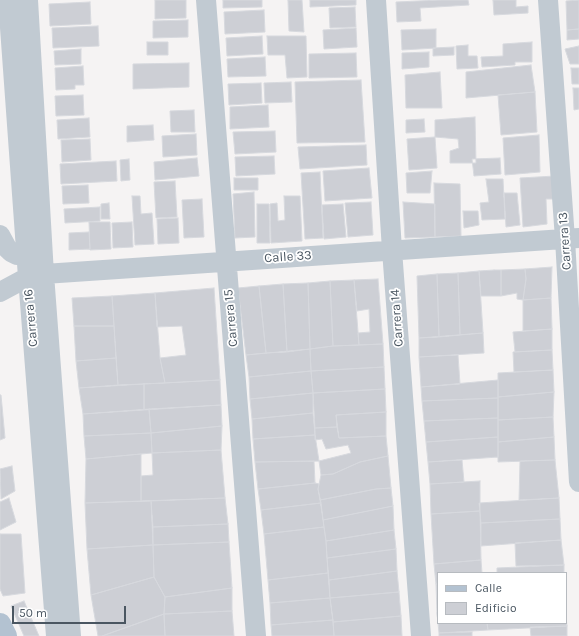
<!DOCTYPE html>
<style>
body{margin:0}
#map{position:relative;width:579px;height:636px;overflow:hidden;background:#f5f3f3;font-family:Karla,sans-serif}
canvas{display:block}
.legend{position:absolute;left:437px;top:572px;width:130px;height:52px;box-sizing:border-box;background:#fff;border:1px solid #b7bbc0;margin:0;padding:5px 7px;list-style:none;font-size:12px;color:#4a5661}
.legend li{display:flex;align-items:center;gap:8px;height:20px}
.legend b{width:20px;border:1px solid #b7bbc0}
.scale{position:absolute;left:12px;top:606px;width:114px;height:18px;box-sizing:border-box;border:2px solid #4a5661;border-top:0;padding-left:5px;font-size:12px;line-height:14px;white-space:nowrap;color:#4a5661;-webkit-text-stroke:3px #fff;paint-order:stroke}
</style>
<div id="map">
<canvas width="579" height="636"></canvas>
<ul class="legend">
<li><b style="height:5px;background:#b3c2d1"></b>Calle</li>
<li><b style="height:11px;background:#cdcfd5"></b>Edificio</li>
</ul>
<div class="scale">50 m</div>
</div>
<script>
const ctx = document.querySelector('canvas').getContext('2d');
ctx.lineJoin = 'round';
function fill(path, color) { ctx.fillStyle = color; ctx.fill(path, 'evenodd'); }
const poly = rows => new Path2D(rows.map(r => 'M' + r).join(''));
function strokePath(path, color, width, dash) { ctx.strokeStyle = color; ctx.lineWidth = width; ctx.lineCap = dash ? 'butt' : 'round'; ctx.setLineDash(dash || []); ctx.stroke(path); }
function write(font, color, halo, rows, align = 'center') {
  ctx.font = font + ' Karla,sans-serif'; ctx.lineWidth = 3.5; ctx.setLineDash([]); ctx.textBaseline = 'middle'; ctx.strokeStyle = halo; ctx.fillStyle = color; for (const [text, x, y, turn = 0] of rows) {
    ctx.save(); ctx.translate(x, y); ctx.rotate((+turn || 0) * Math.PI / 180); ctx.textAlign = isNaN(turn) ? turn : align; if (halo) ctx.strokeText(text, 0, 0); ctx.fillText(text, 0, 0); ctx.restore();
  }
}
const building = poly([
 [155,0,186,0,186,18,155,19,155,0],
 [223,0,262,0,262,7,223,8,223,0],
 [288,0,302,0,304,32,289,31,288,0],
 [310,0,356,0,356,5,310,7,310,0],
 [440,0,468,0,469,5,420,8,421,21,397,22,396,2,440,0],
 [493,0,516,0,516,7,528,6,528,13,494,15,493,0],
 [579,0,579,29,567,30,566,1,579,0],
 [90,2,91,24,50,26,49,4,90,2],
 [355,7,356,27,330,28,329,8,355,7],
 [264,10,265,32,225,34,224,12,264,10],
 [188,20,188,37,153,38,153,21,188,20],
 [98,26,99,46,53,48,52,28,98,26],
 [356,28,357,47,324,49,323,30,356,28],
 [436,29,436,48,402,50,401,30,436,29],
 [579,29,579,39,567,40,567,30,579,29],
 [262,36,263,54,227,56,226,38,262,36],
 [267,36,306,36,307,77,287,78,285,55,268,55,267,36],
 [147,42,168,42,168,55,147,55,147,42],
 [532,42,532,62,515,62,515,65,482,67,481,57,503,56,503,44,532,42],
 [468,45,468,56,477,56,478,68,457,69,456,46,468,45],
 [579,46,579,64,570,64,565,49,579,46],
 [454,47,454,55,433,56,433,48,454,47],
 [81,49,81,64,55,65,54,51,81,49],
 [429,52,429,67,402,69,402,53,429,52],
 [356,53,357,77,309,78,309,54,356,53],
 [265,57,266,76,228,77,227,59,265,57],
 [189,63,189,87,133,89,133,64,189,63],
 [531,65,535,92,466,98,466,72,531,65],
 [83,66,84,85,75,85,75,89,56,90,55,68,83,66],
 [571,68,579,68,579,84,572,84,571,68],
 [440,72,442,108,406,108,405,75,440,72],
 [361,80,365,142,297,143,295,82,361,80],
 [291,82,292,102,265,103,264,83,291,82],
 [261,83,262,103,229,105,228,84,261,83],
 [573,88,579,88,579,109,574,110,573,88],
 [535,92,537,132,501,135,498,95,535,92],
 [83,95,84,115,56,116,55,96,83,95],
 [268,105,269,127,230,129,230,107,268,105],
 [194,110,195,132,171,132,170,111,194,110],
 [475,117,476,163,450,163,450,151,459,148,458,139,435,137,435,120,475,117],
 [89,118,90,137,58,139,57,120,89,118],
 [424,119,425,132,406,133,406,120,424,119],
 [153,125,154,140,127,142,127,126,153,125],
 [275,131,276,152,235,154,233,132,275,131],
 [196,134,197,155,163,157,162,136,196,134],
 [539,135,540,172,505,175,503,138,539,135],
 [435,137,437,168,409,170,407,139,435,137],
 [90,139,91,160,62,162,61,140,90,139],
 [366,145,367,165,300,169,298,147,366,145],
 [274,156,275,174,236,176,235,157,274,156],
 [197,158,199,176,155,180,154,162,197,158],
 [500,158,501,174,474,176,472,159,500,158],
 [129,159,130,180,121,181,120,160,129,159],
 [116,161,117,181,61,184,60,164,116,161],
 [369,168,372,198,325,201,323,171,369,168],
 [432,171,430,193,407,193,406,173,432,171],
 [320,172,323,238,305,239,301,173,320,172],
 [555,176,556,199,546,199,547,224,523,227,520,178,555,176],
 [234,178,258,178,258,190,234,190,234,178],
 [486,179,503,179,505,219,482,220,480,203,489,202,486,179],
 [175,181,177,217,156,218,154,182,175,181],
 [434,183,460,184,461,236,435,237,434,183],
 [88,185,89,203,63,204,62,186,88,185],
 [254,192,255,237,235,238,233,194,254,192],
 [504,193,517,193,520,225,506,227,504,193],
 [132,196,140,196,141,214,152,213,154,244,135,245,132,196],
 [284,196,300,196,302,241,271,243,270,204,277,203,278,221,285,220,284,196],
 [202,199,204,237,184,238,182,200,202,199],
 [371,202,373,235,348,237,345,203,371,202],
 [403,202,435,204,435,237,405,238,403,202],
 [109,203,110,219,101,219,101,204,109,203],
 [257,204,269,204,270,243,257,243,257,204],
 [343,204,346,237,324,239,322,205,343,204],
 [100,207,100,221,65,223,64,209,100,207],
 [463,211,478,211,479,225,464,228,463,211],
 [178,218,179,243,158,244,157,219,178,218],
 [89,222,110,222,111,249,90,250,89,222],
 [132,222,133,247,113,248,112,223,132,222],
 [89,232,90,249,69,250,69,233,89,232],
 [552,267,551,298,523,300,526,279,525,269,552,267],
 [525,269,526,279,523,300,517,299,517,293,501,296,501,270,525,269],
 [494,270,501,270,501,296,481,296,479,271,494,270],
 [479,271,483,333,460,335,458,273,479,271],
 [458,273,460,335,439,337,437,274,458,273],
 [437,274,439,337,419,338,417,276,437,274],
 [378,279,383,344,359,345,358,333,370,332,369,309,357,311,354,280,378,279],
 [354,280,359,345,333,346,330,281,354,280],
 [330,281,333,346,310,349,308,283,330,281],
 [308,283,310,349,287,352,283,284,308,283],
 [283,284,287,352,266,353,259,286,283,284],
 [259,286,266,353,246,355,238,288,259,286],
 [214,288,220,380,165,383,160,358,186,355,182,326,157,327,155,293,214,288],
 [155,293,160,358,165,383,118,385,112,296,155,293],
 [112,296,114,326,74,326,72,298,112,296],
 [551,298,552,329,523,331,523,300,551,298],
 [74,326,114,326,116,358,76,361,74,326],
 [552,329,552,350,515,352,513,332,552,329],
 [483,333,484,353,419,357,419,338,483,333],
 [383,344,384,367,311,371,310,349,333,346,383,344],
 [310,349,311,371,249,377,246,355,310,349],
 [552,350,553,370,514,372,513,352,552,350],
 [458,355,460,384,421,387,419,357,458,355],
 [116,358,118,385,79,388,76,361,116,358],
 [384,367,385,389,313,393,311,371,384,367],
 [553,370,554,392,498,397,498,373,553,370],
 [311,371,313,393,250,399,249,377,311,371],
 [220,380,221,405,144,410,144,384,220,380],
 [498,380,498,398,422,401,421,387,498,380],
 [144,384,144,410,83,414,79,388,144,384],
 [385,389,386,412,336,415,337,427,315,428,313,393,385,389],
 [554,392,553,417,498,420,498,397,554,392],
 [313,393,313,413,252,419,250,399,313,393],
 [0,395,1,395,5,438,0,440,0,395],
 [498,398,498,418,424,421,422,401,498,398],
 [221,405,222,426,151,433,149,409,221,405],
 [149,409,151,433,84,436,83,414,149,409],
 [386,412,386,436,339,438,336,415,386,412],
 [313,413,315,435,253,439,252,419,313,413],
 [553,417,554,437,498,442,498,420,553,417],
 [498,418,498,437,426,442,424,421,498,418],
 [222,426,221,450,152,453,151,433,222,426],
 [337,427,339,438,386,436,388,456,360,462,333,474,321,475,319,461,351,453,348,445,326,449,322,439,315,440,315,428,337,427],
 [151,433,152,453,86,459,84,436,151,433],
 [315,435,319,461,255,462,253,439,315,435],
 [498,437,498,457,428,462,426,442,498,437],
 [554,437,555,460,498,462,498,442,554,437],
 [221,450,225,498,141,501,141,476,153,475,152,453,221,450],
 [141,454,141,501,85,503,86,459,141,454],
 [388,456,391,488,376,489,320,500,318,489,321,475,333,474,360,462,388,456],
 [462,460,464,482,430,484,428,462,462,460],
 [555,460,559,498,519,500,520,461,555,460],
 [314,461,315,483,258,489,255,462,314,461],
 [12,466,15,491,1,499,0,469,12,466],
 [480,481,480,511,431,514,430,484,480,481],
 [315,483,319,484,318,489,321,503,261,510,258,489,315,483],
 [391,488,393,506,323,520,320,500,376,489,391,488],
 [9,498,16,522,0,530,0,502,9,498],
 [225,498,228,524,153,527,151,501,225,498],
 [559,498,560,519,481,523,479,503,559,498],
 [151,501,153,545,87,549,85,503,151,501],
 [321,503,324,527,264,534,261,510,321,503],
 [393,506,394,530,326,541,323,520,393,506],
 [480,511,481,560,434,564,431,514,480,511],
 [560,519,561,540,481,546,481,523,560,519],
 [228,524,229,542,153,545,153,527,228,524],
 [324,527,326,541,328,573,268,580,264,534,324,527],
 [394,530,396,549,327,558,326,541,394,530],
 [0,534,21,534,25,593,3,596,0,589,0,534],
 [561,540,564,565,516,566,515,543,561,540],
 [229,542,232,588,165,597,154,577,153,545,229,542],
 [153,545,154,577,91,595,87,549,153,545],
 [396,549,397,571,329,580,327,558,396,549],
 [481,560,482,573,438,573,438,584,436,584,434,564,481,560],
 [564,565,564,573,497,573,497,568,564,565],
 [397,571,399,592,330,598,329,580,397,571],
 [328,573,330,598,270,603,268,580,328,573],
 [154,577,165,597,164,614,102,636,98,636,91,595,154,577],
 [436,584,438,584,438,613,437,613,436,584],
 [232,588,232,611,164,614,165,597,232,588],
 [399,592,401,616,333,622,330,598,399,592],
 [330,598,333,620,271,625,270,603,330,598],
 [24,601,39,636,24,636,11,606,24,601],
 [232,611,234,636,165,636,164,614,232,611],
 [437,613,438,623,487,623,488,630,439,633,437,613],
 [164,614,165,636,102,636,164,614],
 [401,616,402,636,334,636,333,622,401,616],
 [566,617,567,626,488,630,487,623,566,623,566,617],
 [333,620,334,636,272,636,271,625,333,620],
 [567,626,567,636,531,636,530,627,567,626],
 [472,632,472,636,439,636,439,633,472,632]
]);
fill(building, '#cdcfd5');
strokePath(building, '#d7d9de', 1);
strokePath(poly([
 [8,0,28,277,56,636],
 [28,0,44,274,71,636],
 [206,0,256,636],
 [376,0,392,250,421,636],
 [548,0,565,239,579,482],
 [0,235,7,248,11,252,17,255,39,254],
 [0,292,28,277,44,274,579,238]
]), '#c1cad2', 20);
strokePath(poly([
 [0,624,6,636]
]), '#b3c2d1', 22);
write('13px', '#4a5661', '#fff', [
 ["Carrera 13",565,241,-94],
 ["Calle 33",288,257,-4],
 ["Carrera 16",31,318,-95],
 ["Carrera 15",231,318,-95],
 ["Carrera 14",397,318,-94]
]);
</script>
